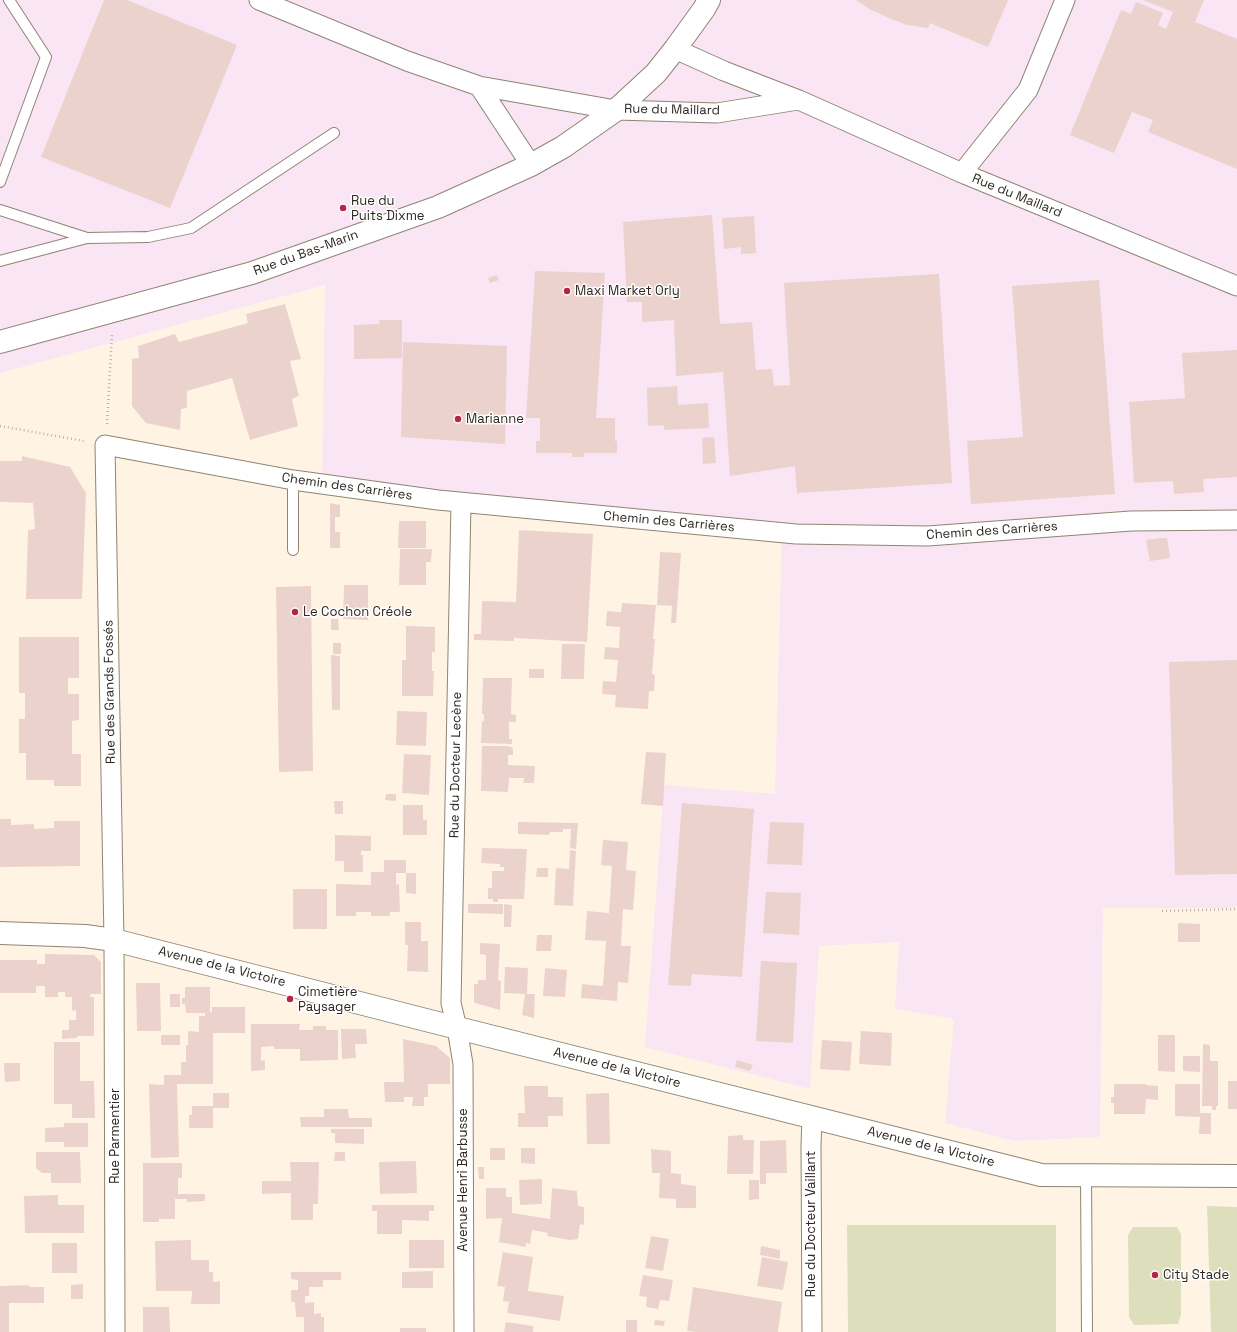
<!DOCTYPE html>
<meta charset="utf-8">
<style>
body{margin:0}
canvas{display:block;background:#fff4e4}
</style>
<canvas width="1237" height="1332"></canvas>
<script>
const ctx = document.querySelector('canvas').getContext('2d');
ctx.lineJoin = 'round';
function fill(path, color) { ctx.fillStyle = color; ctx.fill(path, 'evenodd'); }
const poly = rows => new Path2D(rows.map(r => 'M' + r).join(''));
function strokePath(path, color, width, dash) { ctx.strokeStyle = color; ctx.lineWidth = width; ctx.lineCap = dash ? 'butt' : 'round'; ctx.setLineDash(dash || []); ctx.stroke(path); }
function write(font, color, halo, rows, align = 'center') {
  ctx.font = font + ' "Space Grotesk",sans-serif'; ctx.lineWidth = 3; ctx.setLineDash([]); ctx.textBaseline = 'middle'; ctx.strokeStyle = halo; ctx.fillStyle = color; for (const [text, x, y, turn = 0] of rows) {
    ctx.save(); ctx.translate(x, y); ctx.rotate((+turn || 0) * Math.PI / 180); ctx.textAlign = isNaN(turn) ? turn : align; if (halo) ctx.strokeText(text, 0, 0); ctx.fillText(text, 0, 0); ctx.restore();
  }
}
fill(poly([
 [0,0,1237,0,1237,908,1103,908,1100,1137,1014,1141,945,1123,954,1019,895,1009,899,942,819,946,810,1089,645,1047,664,785,775,794,782,533,322,484,325,285,0,373]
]), '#f9e5f4');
fill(poly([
 [1207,1206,1237,1207,1237,1332,1211,1332],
 [847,1225,1056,1225,1056,1332,848,1332],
 [1133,1227,1177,1227,1181,1234,1181,1315,1178,1324,1134,1325,1129,1317,1128,1235]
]), '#dddfbc');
fill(poly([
 [104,0,127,0,237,45,170,208,41,157],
 [856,0,1008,0,988,47,930,23,928,28,907,25,894,20,871,10],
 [1143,0,1204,0,1195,22,1237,39,1237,169,1148,132,1153,120,1132,112,1114,153,1070,135,1121,10,1131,14,1136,2,1163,13,1158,25,1166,29,1173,12],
 [712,215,720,324,752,322,756,370,772,369,774,386,790,385,784,283,939,274,952,483,797,493,795,466,730,476,723,372,676,376,674,320,642,322,642,302,627,302,623,222],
 [754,216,756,253,741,254,741,247,724,249,722,218],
 [535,271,605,273,596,418,615,418,615,441,617,441,617,453,584,453,584,457,572,457,572,453,536,453,536,441,540,441,540,418,526,418],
 [497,275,499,280,490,283,488,278],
 [1099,280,1115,494,971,504,967,441,1023,437,1012,286],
 [285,304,301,359,290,361,299,396,292,399,298,426,250,440,232,378,187,391,187,408,181,409,180,430,146,423,132,406,132,359,139,358,138,346,175,334,179,342,248,323,246,314],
 [379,320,402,320,402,358,354,359,354,325,380,324],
 [403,342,507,346,505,444,401,437],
 [1236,350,1237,350,1237,477,1203,479,1204,492,1174,494,1173,481,1134,483,1129,402,1185,398,1182,353],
 [677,386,678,405,708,403,709,428,664,430,664,425,648,426,647,388],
 [714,437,716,463,703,464,702,438],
 [22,456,70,467,86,493,82,599,26,599,28,530,35,529,33,503,0,502,0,461,22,461],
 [330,503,340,505,340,517,335,517,335,532,340,532,340,548,330,548],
 [399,521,426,521,426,548,398,548],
 [519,530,593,534,587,642,514,638,514,641,474,640,474,634,481,634,482,601,516,602],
 [1160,538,1167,538,1170,558,1150,561,1146,540],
 [400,549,432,549,431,562,426,562,426,585,399,585],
 [660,552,681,553,676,623,671,623,672,606,657,605],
 [344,585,368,585,368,620,343,619],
 [311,586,313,771,279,772,276,587],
 [622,603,656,605,653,639,655,639,652,674,655,675,654,691,649,691,648,709,615,707,616,695,602,694,603,681,616,682,618,660,604,659,605,647,619,648,620,627,606,626,607,611,621,612],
 [331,619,338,619,339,630,331,630],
 [406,626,435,627,435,652,432,652,432,671,434,671,433,696,402,696,402,660,406,660],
 [19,637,79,637,79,678,68,678,68,694,79,694,79,720,72,721,72,754,81,754,81,786,54,786,54,780,26,780,26,753,19,753,19,719,25,719,25,693,19,693],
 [333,643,341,643,341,654,333,654],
 [562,644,585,644,584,679,561,679],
 [331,655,340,656,340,710,332,710],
 [1237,660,1237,874,1175,875,1169,662],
 [529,669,544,669,544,678,529,678],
 [483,678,512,678,511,714,516,715,516,722,509,722,509,739,512,739,512,744,481,743,482,721,484,721,484,714,482,714],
 [397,711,427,712,426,746,396,745],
 [482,746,508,746,513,748,513,755,508,755,508,765,535,766,534,783,523,783,524,778,509,778,508,792,481,791],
 [646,752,666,753,663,806,641,804],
 [404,754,431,755,429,795,402,793],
 [386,794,396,794,396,801,385,800],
 [334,801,343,801,343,814,335,814],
 [682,803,754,809,742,977,692,974,691,986,668,985],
 [403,805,423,805,423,820,427,820,427,835,403,835],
 [0,819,11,819,11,825,34,824,34,829,54,828,54,821,80,821,80,866,0,867],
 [518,822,578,823,576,849,570,848,571,829,563,829,563,832,550,832,549,835,518,834],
 [770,822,804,823,802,865,767,864],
 [335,835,371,836,371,851,361,851,361,855,363,855,363,872,344,872,344,861,335,861],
 [603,840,628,842,626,870,636,871,633,910,623,909,621,946,631,946,628,983,618,982,617,1001,581,998,582,984,603,986,606,941,585,940,587,911,609,913,612,866,601,865],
 [482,848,527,849,524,899,498,899,498,902,493,902,493,899,488,899,488,888,492,888,492,871,504,871,504,867,500,867,500,864,481,863],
 [570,850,576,851,573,906,554,905,556,868,569,869],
 [384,860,406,860,406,873,396,873,396,885,399,884,400,912,390,912,390,916,371,916,371,912,356,912,356,916,336,916,336,884,371,885,371,872,384,872],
 [537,868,548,868,548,877,536,877],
 [406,873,416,873,416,894,406,893],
 [293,889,327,889,327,929,293,929],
 [766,892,801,893,799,935,763,933],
 [468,904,503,904,503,914,468,913],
 [504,904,512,905,511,927,504,927],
 [405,922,421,922,421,941,428,941,428,972,407,971,408,945,405,945],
 [1178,923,1200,924,1200,942,1178,942],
 [537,935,552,935,551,951,536,951],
 [480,943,500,944,498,980,501,981,500,1010,475,1003,474,1002,474,984,478,984,478,980,486,980,486,955,480,954],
 [45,954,94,955,101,962,101,994,90,994,91,997,94,997,94,1036,77,1036,77,1038,62,1039,62,1030,69,1030,69,1020,76,1020,76,1010,72,1011,72,997,65,997,65,992,58,992,58,997,45,997,45,986,36,986,36,993,0,993,0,960,37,960,37,964,45,964],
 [761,961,797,963,793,1043,756,1041],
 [505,967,528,968,527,994,535,994,534,1018,522,1015,525,994,504,993],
 [545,968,567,970,565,997,543,996],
 [136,983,160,983,161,1031,137,1031],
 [185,987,210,987,210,1012,212,1012,212,1007,245,1007,245,1033,213,1033,213,1084,177,1084,179,1157,151,1158,149,1084,164,1085,164,1075,181,1075,181,1062,186,1062,186,1045,188,1045,188,1031,199,1032,199,1016,205,1016,205,1013,186,1013,185,1004,182,1004,182,998,185,998],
 [170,994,180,994,180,1007,170,1007],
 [251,1024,300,1024,299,1030,313,1030,313,1026,326,1026,326,1030,338,1030,338,1060,300,1061,300,1049,274,1049,274,1046,261,1047,261,1061,265,1060,265,1070,251,1071],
 [341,1029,366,1029,367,1044,355,1044,356,1058,342,1059],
 [861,1031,892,1033,891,1066,859,1064],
 [161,1035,180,1035,180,1045,161,1045],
 [1158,1035,1175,1035,1175,1072,1158,1071],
 [403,1039,436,1046,450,1058,450,1084,428,1084,428,1097,424,1097,424,1106,412,1106,413,1097,404,1097,404,1102,385,1102,384,1082,404,1082],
 [822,1040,852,1042,850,1071,820,1069],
 [54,1042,80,1042,80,1081,94,1081,95,1118,72,1118,72,1104,54,1104],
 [1203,1044,1210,1045,1210,1061,1218,1061,1218,1106,1216,1106,1216,1110,1212,1110,1212,1106,1202,1106],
 [1183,1056,1200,1056,1200,1072,1183,1071],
 [737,1060,753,1065,750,1071,735,1067],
 [4,1063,20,1063,20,1081,5,1082],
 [1228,1081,1237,1081,1237,1109,1228,1109],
 [1114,1084,1146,1084,1146,1085,1158,1086,1158,1100,1146,1099,1145,1114,1114,1114,1114,1103,1111,1103,1111,1097,1114,1097],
 [1175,1084,1200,1084,1200,1113,1211,1113,1211,1134,1199,1134,1200,1117,1175,1116],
 [524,1086,548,1086,548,1097,563,1097,563,1116,548,1116,548,1127,518,1127,518,1113,525,1113],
 [213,1093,229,1093,229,1108,213,1108,213,1128,189,1128,189,1115,192,1115,192,1106,213,1106],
 [609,1093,610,1144,587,1144,586,1094],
 [324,1109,348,1109,349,1118,372,1118,372,1127,301,1127,300,1117,324,1117],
 [64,1123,88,1123,88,1147,64,1147,64,1142,45,1142,45,1128,64,1127],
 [331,1129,364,1129,364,1144,335,1143,335,1133,331,1133],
 [743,1135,743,1140,754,1140,753,1174,727,1174,728,1136],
 [786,1140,787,1173,766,1173,766,1184,760,1184,760,1141],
 [490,1148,505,1148,505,1160,490,1160],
 [521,1148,535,1148,535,1164,521,1163],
 [651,1149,671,1151,671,1173,681,1174,681,1184,696,1186,696,1208,676,1208,676,1199,659,1198,660,1173,652,1173],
 [36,1152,80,1152,81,1183,51,1183,51,1173,42,1173,36,1168],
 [335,1152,345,1152,345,1161,334,1161],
 [416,1161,417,1193,380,1194,379,1162],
 [290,1162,319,1162,318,1204,313,1204,313,1220,291,1220,291,1193,262,1194,262,1181,291,1181],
 [143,1163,182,1163,182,1178,178,1178,178,1194,205,1194,205,1201,187,1202,187,1199,175,1199,175,1219,159,1219,159,1222,143,1222],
 [478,1167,484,1167,484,1179,479,1179],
 [542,1179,542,1204,520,1205,519,1180],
 [749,1180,759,1180,759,1199,749,1200],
 [486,1188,506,1188,506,1197,512,1197,512,1213,550,1219,552,1188,577,1191,578,1206,584,1207,584,1225,580,1224,578,1239,570,1240,547,1236,548,1233,532,1230,530,1244,526,1243,526,1247,499,1242,502,1218,486,1219],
 [58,1195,58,1205,84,1205,84,1233,25,1233,24,1196],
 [372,1205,434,1205,434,1211,429,1211,429,1221,402,1220,402,1234,377,1234,377,1211,372,1211],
 [651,1236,669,1239,663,1271,645,1268],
 [191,1240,191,1260,209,1260,209,1272,213,1272,213,1282,220,1281,220,1304,191,1304,192,1291,156,1291,155,1241],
 [409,1240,444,1240,444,1268,409,1268],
 [52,1243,77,1243,77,1273,52,1273],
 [761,1246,780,1250,780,1259,760,1255],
 [503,1252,533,1257,528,1291,564,1296,560,1321,507,1313,509,1302,503,1301,505,1287,497,1286],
 [762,1257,788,1262,783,1290,757,1286],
 [433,1271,433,1288,402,1288,402,1272],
 [291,1272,341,1272,341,1280,323,1280,323,1287,309,1287,309,1296,305,1296,305,1303,314,1302,314,1314,321,1313,321,1317,324,1317,324,1332,304,1332,304,1317,296,1317,295,1302,291,1302,291,1290,298,1290,298,1280,291,1279],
 [643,1275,673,1280,669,1301,660,1300,658,1309,646,1307,647,1297,639,1296],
 [83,1284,83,1299,71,1299,71,1285],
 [29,1285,29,1287,44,1287,44,1303,9,1303,9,1332,0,1332,0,1286],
 [693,1287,782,1302,778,1332,696,1332,687,1331],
 [143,1307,169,1307,170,1332,143,1332],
 [626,1320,637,1320,637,1332,626,1332],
 [655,1320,665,1321,664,1326,654,1325],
 [506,1322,533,1326,533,1332,504,1332],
 [400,1328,426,1328,426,1332,400,1332]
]), '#ecd2cc');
const lane = poly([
 [0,182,46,57,9,0],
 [0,210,87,238],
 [0,261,87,238,148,237,191,228,334,133],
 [293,480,293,550],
 [1086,1174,1087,1332]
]);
const street = poly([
 [259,0,407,61,479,86,616,110,717,113,798,100],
 [675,49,724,71,799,100,962,173,1237,286],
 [479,86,531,165],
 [962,173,1028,90,1065,0],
 [461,503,451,1003,457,1028,463,1064,464,1332],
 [812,1117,811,1146,812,1332],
 [115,1332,114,940,105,445,293,480,438,500,796,534,928,536,1131,521,1237,520]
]);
const secondary = poly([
 [0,342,252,273,438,207,531,165,563,147,616,110,656,73,675,49,704,9,709,0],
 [0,933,85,936,114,940,418,1018,1041,1175,1237,1176]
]);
strokePath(lane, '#908472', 12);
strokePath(street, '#908472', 21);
strokePath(secondary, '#908472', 24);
strokePath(poly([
 [107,424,112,335],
 [0,426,84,441],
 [1162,911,1237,909]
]), '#bcb3a6', 2.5, [1, 3]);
strokePath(lane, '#fff', 10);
strokePath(street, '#fff', 19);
strokePath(secondary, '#fff', 22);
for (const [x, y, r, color] of [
 [343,208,4,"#b62546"],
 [567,291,4,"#b62546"],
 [458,419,4,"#b62546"],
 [295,612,4,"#b62546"],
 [290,999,4,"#b62546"],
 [1155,1275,4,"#b62546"]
]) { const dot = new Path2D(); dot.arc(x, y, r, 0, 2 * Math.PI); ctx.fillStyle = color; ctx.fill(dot); strokePath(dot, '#fff', 1.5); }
write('13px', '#2c2720', '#fff', [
 ["Rue du Maillard",672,110,1],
 ["Rue du Maillard",1017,196,22],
 ["Rue du Bas-Marin",306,253,-20],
 ["Chemin des Carrières",347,487,8],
 ["Chemin des Carrières",669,522,5],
 ["Chemin des Carrières",992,531,-4],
 ["Rue des Grands Fossés",110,692,-91],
 ["Rue du Docteur Lecène",456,765,-89],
 ["Avenue de la Victoire",222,967,14],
 ["Avenue de la Victoire",617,1068,14],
 ["Rue Parmentier",115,1136,-90],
 ["Avenue de la Victoire",931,1147,14],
 ["Avenue Henri Barbusse",463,1180,-90],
 ["Rue du Docteur Vaillant",811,1224,-90]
]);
write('13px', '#2c2720', '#fff', [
 ["Rue du",351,201],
 ["Puits Dixme",351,216],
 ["Maxi Market Orly",575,291],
 ["Marianne",466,419],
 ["Le Cochon Créole",303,612],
 ["Cimetière",298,992],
 ["Paysager",298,1007],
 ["City Stade",1163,1275]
], 'left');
</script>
